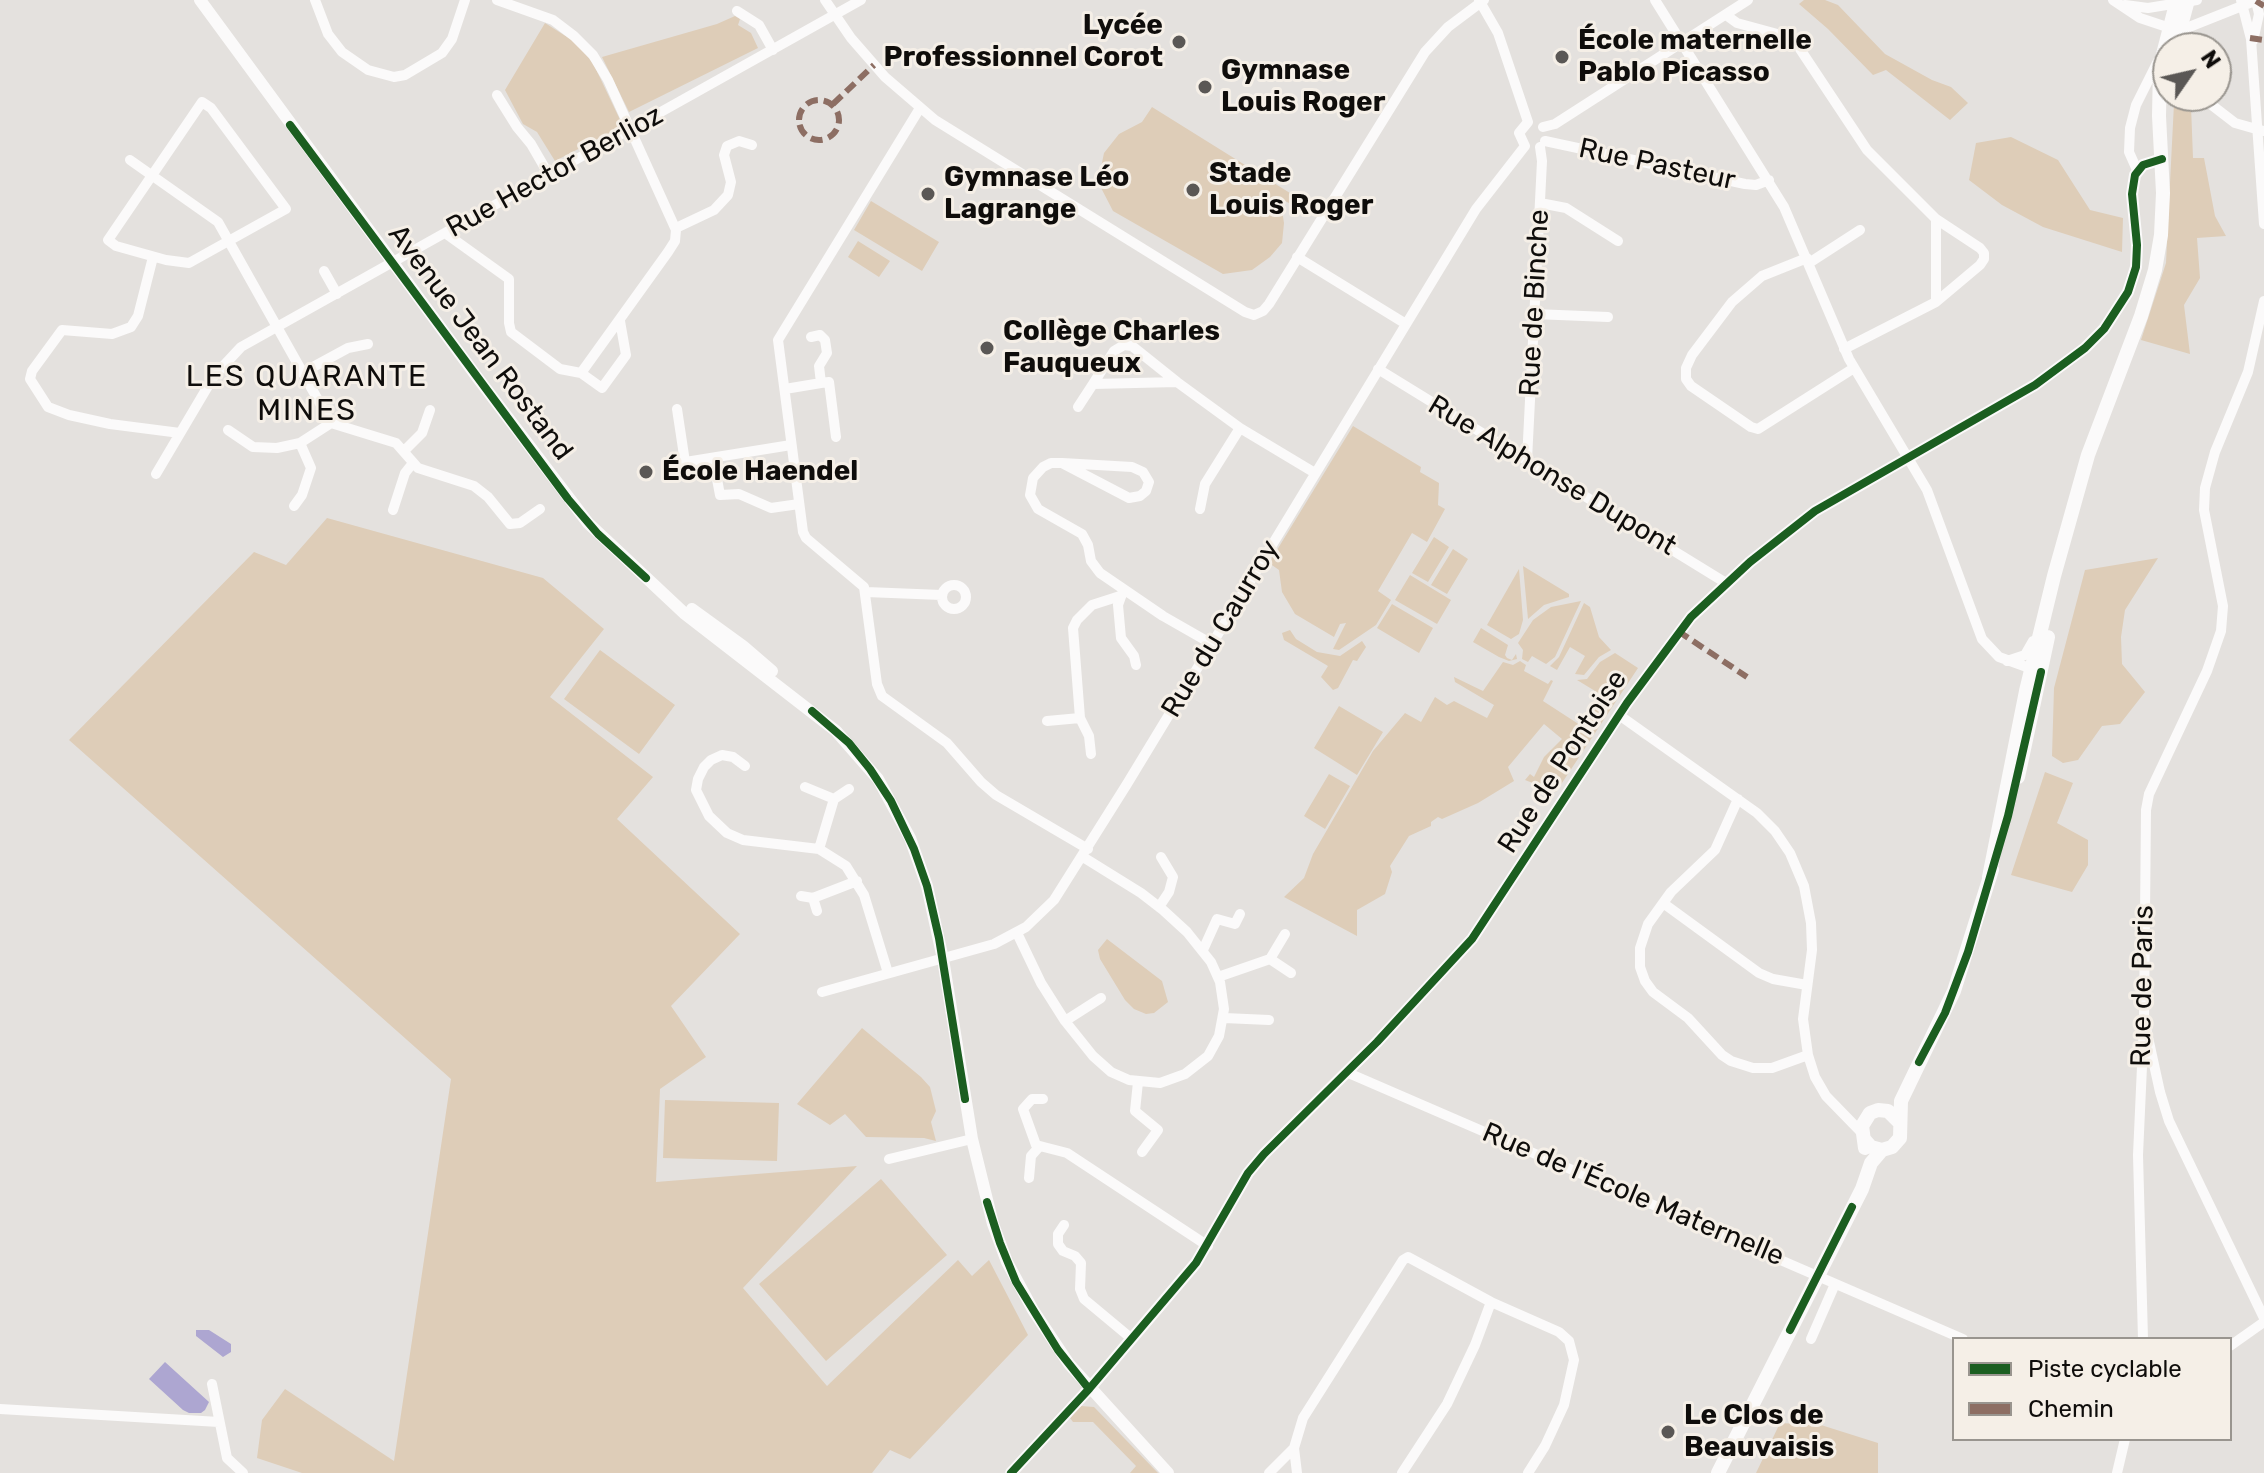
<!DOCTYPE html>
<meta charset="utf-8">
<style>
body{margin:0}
#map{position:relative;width:2264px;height:1473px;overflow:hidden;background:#e4e1de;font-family:Rubik,sans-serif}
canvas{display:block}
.legend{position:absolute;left:1952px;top:1337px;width:280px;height:104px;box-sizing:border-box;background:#f5efe7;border:2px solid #99958f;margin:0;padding:10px 14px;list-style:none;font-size:24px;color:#0f0d0b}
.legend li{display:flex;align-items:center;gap:16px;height:40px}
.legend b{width:40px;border:2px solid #99958f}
.north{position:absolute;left:2152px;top:32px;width:80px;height:80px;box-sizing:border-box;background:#f5efe7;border:2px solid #99958f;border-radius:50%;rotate:56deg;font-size:22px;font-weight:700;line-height:32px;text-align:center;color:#0f0d0b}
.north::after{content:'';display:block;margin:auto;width:28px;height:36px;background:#5a5755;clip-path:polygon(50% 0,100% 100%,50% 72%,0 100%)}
</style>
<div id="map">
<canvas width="2264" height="1473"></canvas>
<ul class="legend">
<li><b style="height:10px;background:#1b5e20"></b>Piste cyclable</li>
<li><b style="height:10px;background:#8d6e63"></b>Chemin</li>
</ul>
<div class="north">N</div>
</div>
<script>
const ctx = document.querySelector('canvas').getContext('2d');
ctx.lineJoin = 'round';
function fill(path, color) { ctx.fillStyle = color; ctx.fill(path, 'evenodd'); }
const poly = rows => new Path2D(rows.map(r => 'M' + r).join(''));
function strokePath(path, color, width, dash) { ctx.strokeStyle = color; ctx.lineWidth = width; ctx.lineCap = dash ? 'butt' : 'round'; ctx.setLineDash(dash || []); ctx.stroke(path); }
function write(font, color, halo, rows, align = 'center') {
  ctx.font = font + ' Rubik,sans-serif'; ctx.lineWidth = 6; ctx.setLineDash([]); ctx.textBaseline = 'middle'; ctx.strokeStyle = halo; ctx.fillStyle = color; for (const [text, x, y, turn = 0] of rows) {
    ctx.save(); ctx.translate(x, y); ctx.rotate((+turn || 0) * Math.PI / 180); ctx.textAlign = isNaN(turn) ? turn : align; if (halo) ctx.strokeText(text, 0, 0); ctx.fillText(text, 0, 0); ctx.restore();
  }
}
fill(poly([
 [1804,0,1825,0,1838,5,1885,54,1932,80,1951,87,1968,103,1950,120,1886,70,1873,75,1828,29,1799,4],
 [735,16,740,19,738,25,751,33,758,48,629,112,602,57,717,24],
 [545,23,575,42,593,63,623,126,555,161,537,132,523,124,505,90],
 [2174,103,2191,106,2193,158,2204,158,2215,216,2226,236,2197,238,2200,278,2184,305,2190,354,2141,340,2166,263],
 [1152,107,1306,203,1301,210,1280,198,1284,223,1282,243,1270,257,1252,270,1223,274,1113,211,1098,182,1104,153,1119,134,1142,122],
 [2011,137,2058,160,2090,210,2123,218,2122,252,2043,227,2002,205,1969,180,1976,143],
 [871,201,939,242,922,271,854,230],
 [858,241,890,261,879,277,848,257],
 [1353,426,1421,467,1420,472,1439,483,1438,505,1445,509,1427,542,1412,533,1378,591,1391,600,1376,625,1339,650,1333,649,1346,623,1340,624,1334,637,1295,614,1282,592,1279,570,1269,563],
 [327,518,543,578,604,629,550,697,653,777,617,819,740,934,671,1006,706,1057,660,1089,656,1182,857,1166,743,1288,827,1386,958,1260,972,1276,989,1260,1028,1335,910,1459,890,1450,872,1473,302,1473,257,1458,262,1420,285,1389,394,1461,451,1079,69,740,254,552,286,565],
 [1434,537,1449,547,1428,582,1412,573],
 [1453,549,1468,559,1447,594,1431,585],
 [2158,558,2125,610,2121,637,2122,664,2145,692,2120,724,2102,726,2078,760,2063,763,2052,756,2054,688,2085,570],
 [1523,566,1569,594,1569,597,1544,605,1528,619],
 [1519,569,1523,620,1519,634,1511,639,1487,625],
 [1410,575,1451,600,1437,624,1395,600],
 [1581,601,1555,657,1546,664,1532,656,1528,662,1522,659,1523,650,1518,643,1533,620,1551,607],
 [1584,603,1590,607,1599,637,1611,650,1599,657,1584,675,1575,674,1585,656,1570,647,1557,670,1550,666,1559,657],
 [1392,604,1433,628,1419,653,1377,628],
 [1481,628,1508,645,1505,655,1507,658,1512,660,1516,654,1517,659,1509,661,1499,657,1473,642],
 [1290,630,1296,639,1317,652,1340,656,1362,641,1366,647,1357,661,1353,660,1338,688,1333,690,1321,677,1328,666,1284,640,1282,633],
 [600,650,675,705,639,754,564,699],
 [1615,653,1638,668,1556,792,1525,780,1530,774,1534,777,1544,757,1562,739,1544,724,1508,767,1514,781,1478,803,1442,819,1438,817,1431,822,1431,826,1409,836,1390,866,1392,872,1385,894,1357,910,1357,936,1284,897,1304,878,1313,854,1373,751,1405,713,1421,722,1435,697,1447,705,1454,701,1487,718,1494,705,1455,682,1454,677,1483,691,1503,662,1513,665,1520,661,1526,665,1524,671,1548,684,1551,680,1553,681,1543,701,1580,725,1600,694,1577,680,1587,679,1600,662],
 [1339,706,1383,732,1357,775,1314,748],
 [2045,772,2073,783,2057,823,2088,840,2088,865,2072,892,2011,875],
 [1329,774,1350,786,1325,829,1304,816],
 [1107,939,1162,981,1168,1002,1154,1013,1146,1014,1134,1009,1125,1000,1100,959,1098,950],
 [862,1028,921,1077,930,1087,936,1111,931,1122,936,1141,924,1138,866,1137,845,1114,830,1125,797,1104],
 [665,1100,779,1103,777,1161,663,1158],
 [881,1179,947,1255,826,1361,759,1284],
 [1081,1406,1094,1407,1158,1473,1130,1473,1136,1466,1093,1422,1073,1422,1070,1418],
 [1780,1423,1821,1425,1878,1443,1878,1473,1756,1473]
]), '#decdb8');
fill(poly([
 [196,1330,209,1330,231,1344,231,1352,223,1357,196,1336],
 [165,1362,209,1402,205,1410,201,1413,189,1413,183,1410,149,1379]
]), '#ada6d1');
strokePath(poly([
 [315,0,328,34,342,52,368,70,394,77,405,75,442,53,452,39,465,0],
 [497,0,553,20,574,36,593,55,608,80,676,230,675,241,668,252,581,373],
 [825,0,851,38,885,77,935,120,1245,312,1254,315,1263,311,1269,304,1425,52,1448,27,1484,0],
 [1479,0,1498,33,1528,122],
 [1655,0,1784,207,1849,359,1927,490,1982,639,1999,657,2035,670],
 [2113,0,2140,18,2179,31,2257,0],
 [2241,0,2251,39,2264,224],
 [2125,5,2148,8,2197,0],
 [737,11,759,25,773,50],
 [1726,15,1737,23,1781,35,1798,46,1867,150,1936,219,1980,248,1984,253,1984,259,1980,265,1936,302,1844,349],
 [2253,41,2259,14,2256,1],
 [497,95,517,127,531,144,549,175],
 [2200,96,2235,123,2263,131],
 [202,102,211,108,286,209,189,263,166,260,116,246,108,240,202,102],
 [920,108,778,340,803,532,806,538,864,587,877,684,882,696,947,743,981,782,996,795,1088,849],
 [1543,127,1555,124,1748,0],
 [1545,141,1745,184,1756,185,1769,180],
 [1525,146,1519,133,1528,122],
 [130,160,218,222,331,423,396,443,418,468,474,486,488,497,510,524,520,523,540,509],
 [2137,170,2129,152,2130,128,2136,105,2158,61],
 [1540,203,1566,208,1618,241],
 [1936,219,1936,302],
 [676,228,714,210,728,195,731,182,724,155,727,146,739,141,752,145],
 [445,233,509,279,509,323,511,332,560,369,581,373,602,388,626,355,620,321],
 [153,257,138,316,131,327,112,334,62,330,32,371,30,379,48,407,69,415,110,424,180,433],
 [1297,257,1406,324],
 [1807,258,1762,276,1732,302,1692,355,1686,368,1686,379,1691,386,1751,427,1758,429,1854,368],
 [1809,263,1860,230],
 [324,271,337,294],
 [1534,314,1608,317],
 [811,337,820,335,825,340,827,353,819,366,821,383,829,382,836,437],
 [1378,369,1726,583],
 [302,373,348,348,368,344],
 [1093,384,1114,351,1124,345,1132,346,1177,382],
 [785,389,821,383],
 [1078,407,1093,384,1177,382,1240,428,1315,473],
 [677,409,685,462],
 [228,430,253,447,277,448,300,443,331,423],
 [405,450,422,433,430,410],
 [713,458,720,495,739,494,771,508,799,504],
 [1527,460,1542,161,1540,147],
 [1062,463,1129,498,1140,496,1146,491,1149,482,1143,472,1132,467,1062,463,1051,463,1043,467,1033,478,1030,495,1038,509,1082,534,1088,545,1091,561,1100,573,1163,616,1212,644],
 [667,465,791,445],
 [156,474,214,376,241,347,861,0],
 [294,506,302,495,311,468,300,443],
 [1200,509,1205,484,1240,428],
 [393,510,405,473,413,463],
 '942 597a12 12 0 1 1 24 0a12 12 0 1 1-24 0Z',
 [1123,591,1118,605,1121,638,1134,656,1136,665],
 [866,592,942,595],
 [2007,661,2025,655,2033,641],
 [1619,715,1757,813,1775,831,1790,853,1804,886,1811,923,1812,950,1803,1019,1808,1055,1815,1077,1826,1096,1862,1133],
 [1047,721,1080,718],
 [1091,754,1089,736,1080,718,1073,628,1077,620,1092,605,1120,596],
 [745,766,733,757,722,755,711,760,704,767,698,779,696,790,709,816,727,833,743,840,819,849,846,866,864,895,888,973],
 [805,787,834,799,819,849],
 [834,799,849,789],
 [1738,799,1715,850,1671,892,1648,924,1640,948,1640,967,1645,981,1653,992,1688,1018,1722,1055,1731,1061,1753,1068,1772,1068,1808,1055],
 [801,896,813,898,857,881],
 [813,898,817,911],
 [1663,903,1759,973,1773,979,1807,985],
 [1159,907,1169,892,1173,877,1161,857],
 [1017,933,1041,983,1065,1021,1093,1056,1111,1072,1129,1080,1160,1083,1185,1074,1208,1056,1219,1036,1224,1009,1220,982,1211,962,1187,932,1163,910,1141,893,1083,857],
 [1203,950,1217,919,1235,924,1240,914],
 [1270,959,1291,973],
 [1218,977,1270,959,1285,934],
 [822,992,994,944,1026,927,1054,900,1127,784,1476,209,1525,146],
 [1224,1018,1269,1020],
 [1065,1021,1101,998],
 [2146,1028,2160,1092,2169,1121,2264,1318],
 [1346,1072,1963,1339],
 [1138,1082,1135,1111,1158,1130,1142,1152],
 [1043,1099,1032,1099,1023,1109,1036,1145,1067,1153,1208,1246],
 [889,1159,972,1139],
 [1029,1178,1031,1156,1039,1147],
 [1064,1225,1058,1234,1058,1244,1063,1251,1075,1256,1081,1263,1080,1289,1084,1299,1132,1339],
 [1811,1339,1835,1284],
 [2143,1339,2138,1155,2144,1022,2146,810,2149,794,2207,671,2221,631,2223,606,2204,510,2205,488,2215,452,2248,372,2264,301],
 [2230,1346,2264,1322],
 [212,1384,227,1458,243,1473],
 [0,1409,219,1422],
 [1269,1473,1294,1448],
 [1297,1473,1294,1448,1303,1418,1403,1260,1408,1257,1491,1302,1559,1332,1569,1341,1574,1360,1564,1405,1545,1446,1528,1473],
 [1402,1473,1447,1404,1475,1345,1491,1302],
 [2117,1473,2125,1439]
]), '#fbfafa', 10);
strokePath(poly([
 [200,0,477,377,588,523,685,614,836,731,878,779,910,838,927,886,943,959,972,1139,993,1224,1007,1262,1033,1310,1069,1364,1168,1473],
 [692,609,743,646,772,671],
 [1011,1473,1089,1389,1196,1263,1248,1173,1264,1154,1377,1042,1472,939,1627,703,1691,617,1750,562,1815,511,2035,385,2085,348,2104,329,2128,292,2136,267,2137,245,2132,194,2135,175,2143,165,2162,159]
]), '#fbfafa', 12);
strokePath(poly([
 [2175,48,2188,0],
 [2018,777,2048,637],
 [1989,877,2026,691,2054,576,2088,455,2141,316,2155,270,2161,235,2163,193,2159,116,2160,66,2177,0],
 [1864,1139,1871,1147,1882,1150,1892,1147,1900,1138,1901,1101,1954,991,1992,870],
 [1865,1148,1862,1126,1870,1113,1878,1110,1888,1111,1900,1123],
 [1718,1473,1862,1189,1871,1163,1882,1150]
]), '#fbfafa', 14);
strokePath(poly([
 [2256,1,2264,6],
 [2250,38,2264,40],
 '799 120a20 20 0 1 1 40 0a20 20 0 1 1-40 0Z',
 [833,104,874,65],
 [1678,631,1747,677]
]), '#8d6e63', 6, [12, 6]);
strokePath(poly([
 [290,125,568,499,598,534,646,578],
 [812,711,849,743,870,769,891,801,914,849,927,886,939,938,965,1099],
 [1919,1062,1945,1013,1968,952,2008,816,2041,672],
 [987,1202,1000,1243,1016,1282,1058,1350,1089,1389],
 [1790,1330,1852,1207],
 [1011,1473,1089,1389,1196,1263,1248,1173,1264,1154,1377,1042,1472,939,1627,703,1691,617,1750,562,1815,511,2035,385,2085,348,2104,329,2128,292,2136,267,2137,245,2132,194,2135,175,2143,165,2162,159]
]), '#1b5e20', 8);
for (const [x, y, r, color] of [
 [1179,42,8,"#5a5755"],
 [1562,57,8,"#5a5755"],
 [1205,87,8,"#5a5755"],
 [1193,190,8,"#5a5755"],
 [928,194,8,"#5a5755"],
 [987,348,8,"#5a5755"],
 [646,472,8,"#5a5755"],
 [1668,1432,8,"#5a5755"]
]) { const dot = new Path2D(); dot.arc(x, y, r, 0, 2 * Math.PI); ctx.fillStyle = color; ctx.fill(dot); strokePath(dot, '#f5efe7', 3); }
write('bold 28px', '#0f0d0b', '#f5efe7', [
 ["Lycée",1163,26,"right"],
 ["Professionnel Corot",1163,58,"right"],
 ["École maternelle",1578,41],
 ["Pablo Picasso",1578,73],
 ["Gymnase",1221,71],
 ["Louis Roger",1221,103],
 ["Stade",1209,174],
 ["Louis Roger",1209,206],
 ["Gymnase Léo",944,178],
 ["Lagrange",944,210],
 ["Collège Charles",1003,332],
 ["Fauqueux",1003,364],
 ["École Haendel",662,472],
 ["Le Clos de",1684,1416],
 ["Beauvaisis",1684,1448]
], 'left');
write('28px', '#0f0d0b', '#f5efe7', [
 ["Rue Pasteur",1657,165,12],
 ["Rue Hector Berlioz",555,172,-29],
 ["Rue de Binche",1535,303,-87],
 ["Avenue Jean Rostand",480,343,53],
 ["Rue Alphonse Dupont",1552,476,31],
 ["Rue du Caurroy",1221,629,-59],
 ["Rue de Pontoise",1563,762,-57],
 ["Rue de Paris",2143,986,-89],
 ["Rue de l'École Maternelle",1633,1195,23]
]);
ctx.letterSpacing = '2px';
write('30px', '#0f0d0b', '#f5efe7', [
 ["LES QUARANTE",307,377],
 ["MINES",307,411]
]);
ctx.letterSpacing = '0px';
</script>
